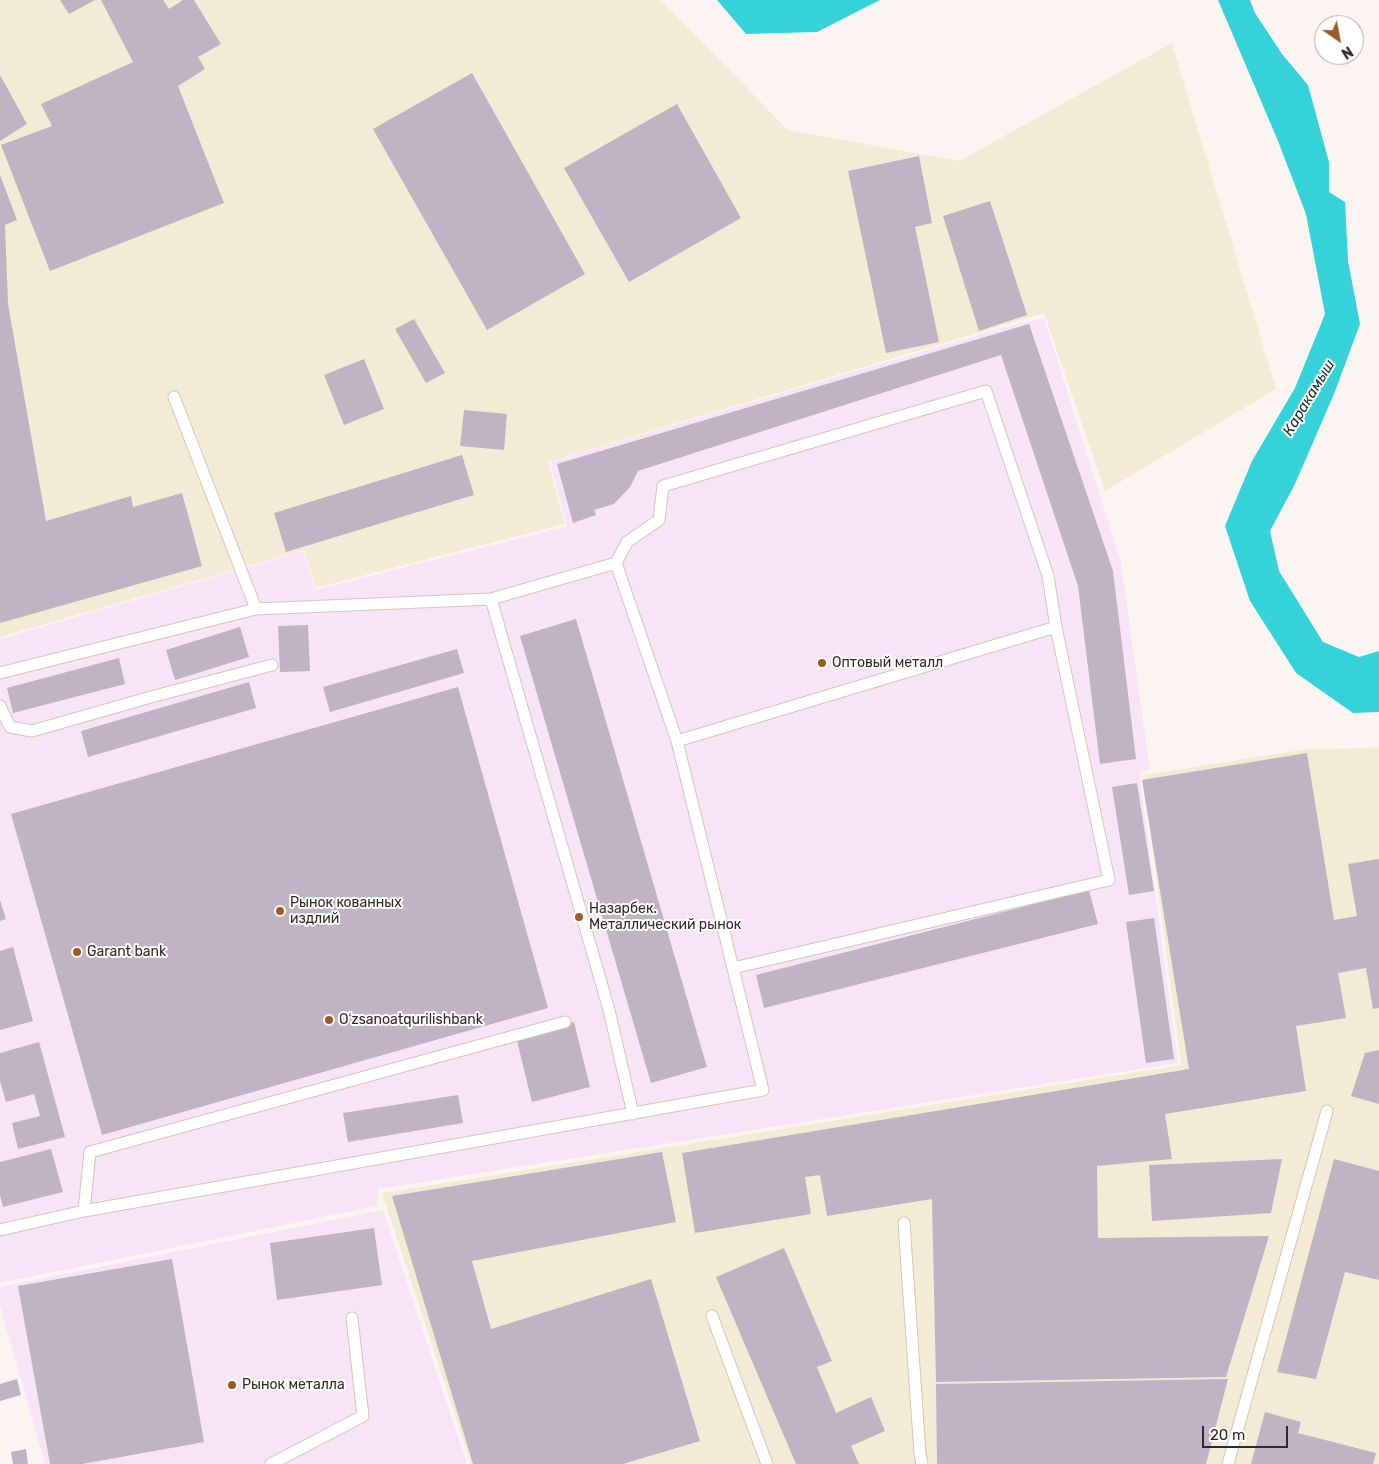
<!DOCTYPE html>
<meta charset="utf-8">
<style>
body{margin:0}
#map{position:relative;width:1379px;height:1464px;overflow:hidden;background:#fcf4f0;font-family:Rubik,sans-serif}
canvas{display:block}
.north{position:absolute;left:1314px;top:15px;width:50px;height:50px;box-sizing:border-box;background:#fff;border:1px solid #adaaa8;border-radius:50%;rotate:147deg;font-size:14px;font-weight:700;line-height:20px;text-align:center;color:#312a26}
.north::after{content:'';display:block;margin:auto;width:18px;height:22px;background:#995d1f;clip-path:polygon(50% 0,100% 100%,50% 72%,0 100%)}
.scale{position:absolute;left:1202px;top:1426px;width:86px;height:22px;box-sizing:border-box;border:2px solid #312a26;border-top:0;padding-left:6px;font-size:15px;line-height:18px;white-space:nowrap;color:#312a26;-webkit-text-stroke:4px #fff;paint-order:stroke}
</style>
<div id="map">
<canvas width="1379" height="1464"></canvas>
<div class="north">N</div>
<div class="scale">20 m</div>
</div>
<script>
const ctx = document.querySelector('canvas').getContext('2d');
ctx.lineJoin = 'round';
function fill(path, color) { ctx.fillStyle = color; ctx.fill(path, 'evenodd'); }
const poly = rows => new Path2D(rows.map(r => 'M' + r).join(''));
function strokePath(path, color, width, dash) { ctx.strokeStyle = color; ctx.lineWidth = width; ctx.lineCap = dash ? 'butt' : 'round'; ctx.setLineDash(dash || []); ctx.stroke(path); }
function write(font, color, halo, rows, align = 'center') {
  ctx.font = font + ' Rubik,sans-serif'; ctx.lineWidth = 4; ctx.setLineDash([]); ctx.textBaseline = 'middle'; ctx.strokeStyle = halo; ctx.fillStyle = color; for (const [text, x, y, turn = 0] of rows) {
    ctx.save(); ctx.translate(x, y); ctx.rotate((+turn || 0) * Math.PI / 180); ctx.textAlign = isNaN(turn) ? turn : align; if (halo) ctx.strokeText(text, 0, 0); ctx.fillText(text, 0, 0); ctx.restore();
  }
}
fill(poly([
 [1044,318,1121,563,1150,770,1139,772,1178,1063,378,1189,377,1206,0,1283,0,639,303,551,315,590,567,526,550,462,1005,327],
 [383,1210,467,1464,45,1464,0,1306,0,1287]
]), '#f7e5f7');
fill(poly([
 [0,0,661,0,788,130,959,161,1172,43,1276,389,1105,491,1044,313,548,462,565,524,315,588,304,550,0,637],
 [1379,748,1379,1464,471,1464,382,1193,1181,1065,1143,775,1307,749]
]), '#f4ebd6');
fill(poly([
 [717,0,880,0,817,32,746,34],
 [1218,0,1250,0,1255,13,1282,54,1308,85,1329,162,1329,192,1345,202,1348,261,1360,324,1334,394,1295,484,1270,531,1279,571,1323,642,1359,657,1379,651,1379,712,1353,713,1296,673,1250,601,1225,526,1252,461,1295,388,1325,314,1306,214,1278,141]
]), '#35d2d9');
fill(poly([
 [60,0,95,0,69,14],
 [101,0,163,0,169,9,183,0,194,0,221,44,198,57,205,69,178,86,224,203,50,271,1,145,52,126,41,104,133,62],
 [472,73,585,274,487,330,373,129],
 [0,75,27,124,0,141],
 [677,104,741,218,629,282,564,168],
 [919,156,932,223,915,227,939,342,886,353,848,171],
 [0,175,17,220,5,225,8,304,46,521,131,496,133,507,182,493,202,566,0,623],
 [990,201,1027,315,979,331,943,216],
 [414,319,445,373,426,383,395,329],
 [1029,324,1113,571,1136,759,1100,764,1078,586,1001,355,638,471,630,487,614,504,594,510,596,515,573,523,557,464],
 [364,359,384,409,344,425,324,375],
 [464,410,507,414,504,450,460,446],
 [462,455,474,495,286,552,274,513],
 [576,619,707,1067,651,1083,520,636],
 [308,625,310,671,280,672,278,626],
 [240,627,249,657,175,680,166,650],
 [457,649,464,673,330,712,323,687],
 [119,658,125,684,13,713,7,688],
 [249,682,256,708,88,757,81,731],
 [458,687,548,1008,102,1135,11,814],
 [1307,753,1334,920,1357,916,1348,864,1379,859,1379,1008,1373,1009,1366,968,1338,973,1346,1018,1296,1026,1306,1091,1165,1114,1172,1159,1097,1166,1098,1238,1269,1236,1226,1377,936,1382,932,1199,827,1216,820,1175,805,1177,811,1214,695,1233,682,1153,1189,1069,1142,780],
 [1137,783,1154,891,1129,895,1112,787],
 [1089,890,1098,924,764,1008,756,975],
 [0,900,6,919,0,921],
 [1154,918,1174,1059,1146,1063,1126,922],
 [13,947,33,1021,0,1030,0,951],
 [574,1022,590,1087,532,1102,516,1037],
 [39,1042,65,1137,18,1149,12,1123,40,1116,34,1094,6,1102,0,1081,0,1053],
 [1379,1050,1379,1104,1351,1096,1365,1053],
 [458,1095,463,1123,348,1142,343,1113],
 [51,1149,63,1192,3,1207,0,1195,0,1162],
 [662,1152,676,1222,472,1261,491,1329,651,1279,700,1441,623,1464,473,1464,392,1196],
 [1282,1159,1271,1213,1152,1221,1149,1165],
 [1334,1159,1379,1171,1379,1280,1345,1272,1316,1379,1277,1372],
 [374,1228,382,1285,277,1300,270,1243],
 [784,1248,832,1361,817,1367,836,1413,871,1397,885,1431,851,1446,859,1464,796,1464,716,1277],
 [172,1259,204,1442,82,1464,50,1464,18,1286],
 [17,1379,21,1395,0,1401,0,1384],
 [1228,1379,1206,1464,937,1464,936,1384],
 [1265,1412,1301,1422,1298,1433,1376,1453,1373,1464,1251,1464],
 [26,1449,28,1464,13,1464,11,1452]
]), '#c0b3c3');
const service = poly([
 [174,397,256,609],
 [491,599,609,1010,633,1114],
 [0,673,256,609,491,599,616,563,627,542,659,520,663,486,986,391,1048,576,1056,627,1109,880,733,968],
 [0,706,10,727,32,731,151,697,272,665],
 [677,741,1056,627],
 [84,1211,90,1152,565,1022],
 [904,1223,920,1454,922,1464],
 [0,1230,84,1211,763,1090,677,741,616,563],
 [712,1316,767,1464],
 [271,1464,363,1416,352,1318],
 [1228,1464,1327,1111]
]);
strokePath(service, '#d7c4b9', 13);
strokePath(service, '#fff', 11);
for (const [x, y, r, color] of [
 [822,663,5,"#995d1f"],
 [280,911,5,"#995d1f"],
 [579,917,5,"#995d1f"],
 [77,952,5,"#995d1f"],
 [329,1020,5,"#995d1f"],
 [232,1385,5,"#995d1f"]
]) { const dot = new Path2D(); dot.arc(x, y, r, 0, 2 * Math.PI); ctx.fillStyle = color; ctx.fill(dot); strokePath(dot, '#fff', 2); }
write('14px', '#312a26', '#fff', [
 ["Оптовый металл",832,663],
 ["Рынок кованных",290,903],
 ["издлий",290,919],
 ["Назарбек.",589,909],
 ["Металлический рынок",589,925],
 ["Garant bank",87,952],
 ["Oʻzsanoatqurilishbank",339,1020],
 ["Рынок металла",242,1385]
], 'left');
write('italic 15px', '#152e2f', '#fff', [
 ["Каракамыш",1309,398,-59]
]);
</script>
